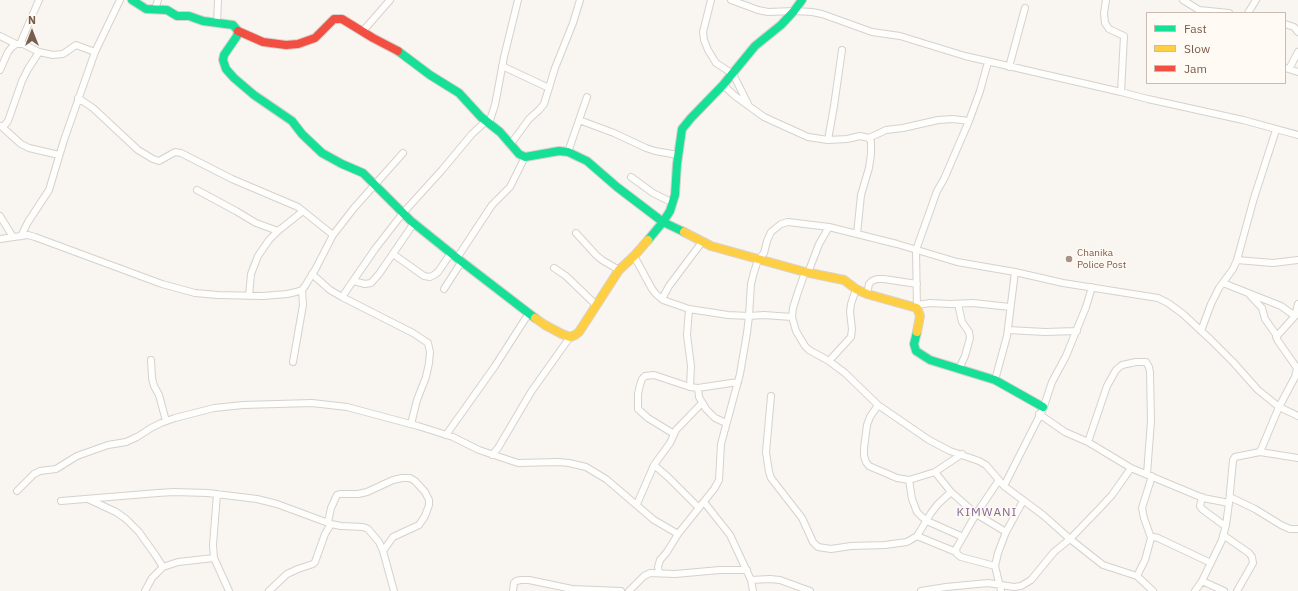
<!DOCTYPE html>
<style>
body{margin:0}
#map{position:relative;width:1298px;height:591px;overflow:hidden;background:#f9f5f0;font-family:"IBM Plex Sans",sans-serif}
canvas{display:block}
.legend{position:absolute;left:1146px;top:12px;width:140px;height:72px;box-sizing:border-box;background:#fffaf3;border:1px solid #cabbb1;margin:0;padding:5px 7px;list-style:none;font-size:12px;color:#7a5c4d}
.legend li{display:flex;align-items:center;gap:8px;height:20px}
.legend b{width:20px;border:1px solid #cabbb1}
.north{position:absolute;left:12px;top:12px;width:40px;height:40px;-webkit-text-stroke:3px #fffaf3;paint-order:stroke;rotate:0deg;font-size:11px;font-weight:700;line-height:16px;text-align:center;color:#7a5c4d}
.north::after{content:'';display:block;margin:auto;width:14px;height:18px;background:#7a5c4d;clip-path:polygon(50% 0,100% 100%,50% 72%,0 100%)}
</style>
<div id="map">
<canvas width="1298" height="591"></canvas>
<ul class="legend">
<li><b style="height:5px;background:#16e098"></b>Fast</li>
<li><b style="height:5px;background:#ffcf43"></b>Slow</li>
<li><b style="height:5px;background:#f24e42"></b>Jam</li>
</ul>
<div class="north">N</div>
</div>
<script>
const ctx = document.querySelector('canvas').getContext('2d');
ctx.lineJoin = 'round';
const poly = rows => new Path2D(rows.map(r => 'M' + r).join(''));
function strokePath(path, color, width, dash) { ctx.strokeStyle = color; ctx.lineWidth = width; ctx.lineCap = dash ? 'butt' : 'round'; ctx.setLineDash(dash || []); ctx.stroke(path); }
function write(font, color, halo, rows, align = 'center') {
  ctx.font = font + ' "IBM Plex Sans",sans-serif'; ctx.lineWidth = 3; ctx.setLineDash([]); ctx.textBaseline = 'middle'; ctx.strokeStyle = halo; ctx.fillStyle = color; for (const [text, x, y, turn = 0] of rows) {
    ctx.save(); ctx.translate(x, y); ctx.rotate((+turn || 0) * Math.PI / 180); ctx.textAlign = isNaN(turn) ? turn : align; if (halo) ctx.strokeText(text, 0, 0); ctx.fillText(text, 0, 0); ctx.restore();
  }
}
const street = poly([
 [711,0,703,32,704,40,708,50,716,63,733,74,749,106],
 [731,0,758,10,768,12,794,11,812,12,822,14,872,32,900,36,965,56,1121,92,1148,99,1243,120,1298,135],
 [1106,0,1104,13,1105,23,1109,29,1124,36,1121,92],
 [1183,0,1199,10,1200,13],
 [155,9,158,0],
 [1199,10,1229,13],
 [1248,13,1256,0],
 [217,23,218,0],
 [1285,24,1294,27,1298,32],
 [363,31,390,0],
 [0,36,16,44],
 [20,44,39,0],
 [502,66,549,88],
 [1009,67,1025,8],
 [1285,68,1298,72],
 [1289,69,1298,52],
 [0,70,8,52,12,47,16,44,23,44,39,52,53,55,63,54,76,45,95,52],
 [723,85,735,96,764,117,808,137,828,140,847,139,860,136,869,138,871,142,871,154,869,168,861,195,857,234],
 [78,98,93,108,138,150,153,159,159,161,175,152,181,153,232,179,298,207,333,235],
 [579,120,614,133,646,148,655,151,678,155],
 [489,123,495,105,504,57,518,0],
 [1,126,21,144,29,148,59,155],
 [3,127,8,121,22,81,28,69,39,52],
 [869,138,886,130,903,128,938,120,953,119,969,121],
 [828,140,834,106,842,50],
 [510,145,529,119,539,110,544,104,555,68,573,23,580,0],
 [568,152,587,97],
 [631,177,653,193,673,203],
 [197,190,236,211,256,223,278,231],
 [0,216,13,237],
 [576,233,596,255,602,260,619,270],
 [21,236,28,222,49,190,64,140,95,52,120,0],
 [0,239,28,235,35,237,162,284,195,293,218,295,263,296,287,294,296,292,302,290,305,286,316,268,333,235,354,208,403,153],
 [393,254,424,276,430,277,434,275,438,272,451,253],
 [634,256,652,289,656,294,663,300,689,309,728,315,749,316,764,315,792,317],
 [457,258,492,205,510,187,525,157],
 [1237,260,1273,263,1298,260],
 [554,268,566,276,596,305],
 [805,272,797,295,793,308,792,317,796,331,805,346,809,350,829,361,845,373,878,405,929,440,950,451,979,461,986,465,1004,486,1043,515,1070,539,1103,565,1137,576,1153,591],
 [808,273,819,244,829,227],
 [312,274,330,290,342,297,413,333,428,343,430,352,429,363,426,377,417,400,411,424],
 [353,281,365,284,371,283,379,274,414,223],
 [1223,283,1281,306,1295,316],
 [444,289,462,261],
 [1248,293,1262,308,1265,319,1277,336],
 [867,294,869,284,872,281,877,279,884,279,917,284],
 [249,296,251,274,258,256,269,240,278,231,303,211],
 [342,297,375,249,403,213,442,170,472,134,486,121],
 [662,299,669,286,702,242],
 [958,304,962,322,969,332,970,338,965,356,959,369],
 [917,305,930,303,950,304,973,303,1010,307],
 [917,308,916,250,937,191,944,179,969,121,980,91,988,62],
 [689,309,687,335,691,366,690,387],
 [1008,330,1045,332,1077,331],
 [1201,331,1211,304,1219,288,1233,269,1237,260,1254,198,1276,130],
 [151,360,152,378,154,386,159,395,166,421],
 [829,361,851,337,852,329,850,312,851,304,856,289],
 [293,362,303,305,302,290],
 [995,380,1007,336,1015,272],
 [698,388,699,397,706,409,715,418,726,423],
 [771,396,766,452,769,472,771,478,802,518,813,542,818,547,831,549,851,546,885,545,907,542,917,536,931,513,938,504,951,492],
 [878,405,870,417,867,425,864,448,864,456,866,462,869,466,897,478,909,480,935,472,962,454],
 [1039,414,1065,432,1088,442,1131,468,1203,498,1229,503],
 [674,434,648,418,638,409,638,394,640,385,642,379,645,376,654,375,690,387,698,388,738,382],
 [446,435,495,366,529,313],
 [1088,442,1107,386,1116,370,1122,365,1136,362,1146,362,1149,367,1150,372,1151,421,1147,474],
 [1260,452,1279,407,1295,377,1297,368,1278,341,1276,337,1295,316,1298,304],
 [492,455,498,448,531,392,570,337],
 [654,465,668,477,699,508],
 [935,472,951,492,976,514,1006,532],
 [909,480,912,499,917,512,921,516,927,521,963,537],
 [1004,486,1043,409,1052,382,1066,356,1086,307,1092,287],
 [17,491,34,474,40,471,56,469,77,456,108,445,126,442,137,437,151,428,161,423,175,418,214,408,243,405,312,403,347,407,418,426,453,437,479,450,518,463,558,462,569,463,586,467,606,479,654,520,678,534],
 [217,494,213,545,214,558,229,591],
 [1202,497,1200,506,1202,509,1225,526],
 [1230,497,1255,509,1281,525,1290,529,1298,529],
 [88,499,116,512,126,519,139,532,156,556,163,567],
 [61,501,158,493,174,492,208,493,257,499,277,504,331,524,341,526,363,527,368,529,379,542,383,551,394,591],
 [704,502,730,535,751,580,753,591],
 [637,504,654,465,670,443,676,430,702,403],
 [328,522,331,508,337,495,340,494,358,494,367,492,393,480,402,478,410,478,415,481,425,492,429,500,429,505,425,516,419,525,393,537,383,551],
 [1223,535,1249,553,1252,557,1253,563,1237,591],
 [917,536,956,552],
 [1151,538,1144,518,1142,508,1152,476],
 [995,566,961,557,957,554,956,549,976,514,999,480],
 [659,572,658,567,660,560,667,552,678,534,714,489,719,480,721,444,740,374,747,333,749,316,751,284,754,272,758,260,764,253,767,241,771,232,781,224,788,222,829,227,897,244,957,262,1015,272,1063,283,1158,298,1168,303,1183,314,1211,340,1233,362,1258,390,1279,407,1298,416],
 [1137,576,1145,560,1151,538,1154,537,1158,538,1211,563],
 [751,580,770,579,780,580,810,591],
 [1202,581,1224,591],
 [145,591,152,578,163,567,178,562,214,558],
 [269,591,287,574,298,569,313,564,315,562,325,534,331,524],
 [513,591,514,583,516,581,521,580,529,580,572,589,621,591],
 [629,591,644,576,650,573,675,574,720,570,747,570],
 [921,591,946,587,988,583,1014,587,1021,586,1031,580,1054,552,1070,539,1100,508,1112,495,1131,468],
 [1001,591,995,566,998,553,1006,532,1023,501],
 [1195,591,1202,581,1222,540,1226,525,1229,503,1233,460,1235,457,1260,452,1298,458]
]);
const fast = poly([
 [132,0,146,9,167,10,177,16,189,16,203,21,233,25,238,31,237,36,224,55,223,60,226,69,234,78,254,95,292,121,302,134,322,153,342,164,363,173,411,221,457,258,535,318],
 [398,51,430,75,459,93,481,117,500,132,519,154,525,157,559,151,568,152,587,161,617,187,663,222,684,232],
 [648,240,663,222,670,211,675,195,677,164,682,129,691,118,723,85,755,46,781,25,794,11,802,0],
 [917,332,914,344,916,351,930,360,995,380,1043,407]
]);
const slow = poly([
 [684,232,711,246,805,272,844,280,856,289,867,294,917,308,920,316,917,332],
 [535,318,545,325,562,334,570,337,575,335,579,332,619,270,634,256,648,240]
]);
const jam = poly([
 [238,31,263,42,286,45,298,44,315,38,334,19,342,19,373,38,398,51]
]);
strokePath(street, '#d7d1cb', 8);
strokePath(fast, '#d9d2cb', 10);
strokePath(slow, '#d9d2cb', 10);
strokePath(jam, '#d9d2cb', 10);
strokePath(street, '#fefefd', 6);
strokePath(fast, '#16e098', 8);
strokePath(slow, '#ffcf43', 8);
strokePath(jam, '#f24e42', 8);
for (const [x, y, r, color] of [
 [1069,259,4,"#a69286"]
]) { const dot = new Path2D(); dot.arc(x, y, r, 0, 2 * Math.PI); ctx.fillStyle = color; ctx.fill(dot); strokePath(dot, '#fffaf3', 1.5); }
write('10px', '#7a5c4d', '#fffaf3', [
 ["Chanika",1077,253],
 ["Police Post",1077,265]
], 'left');
ctx.letterSpacing = '1px';
write('12px', '#846695', '#fffaf3', [
 ["KIMWANI",987,513]
]);
ctx.letterSpacing = '0px';
</script>
